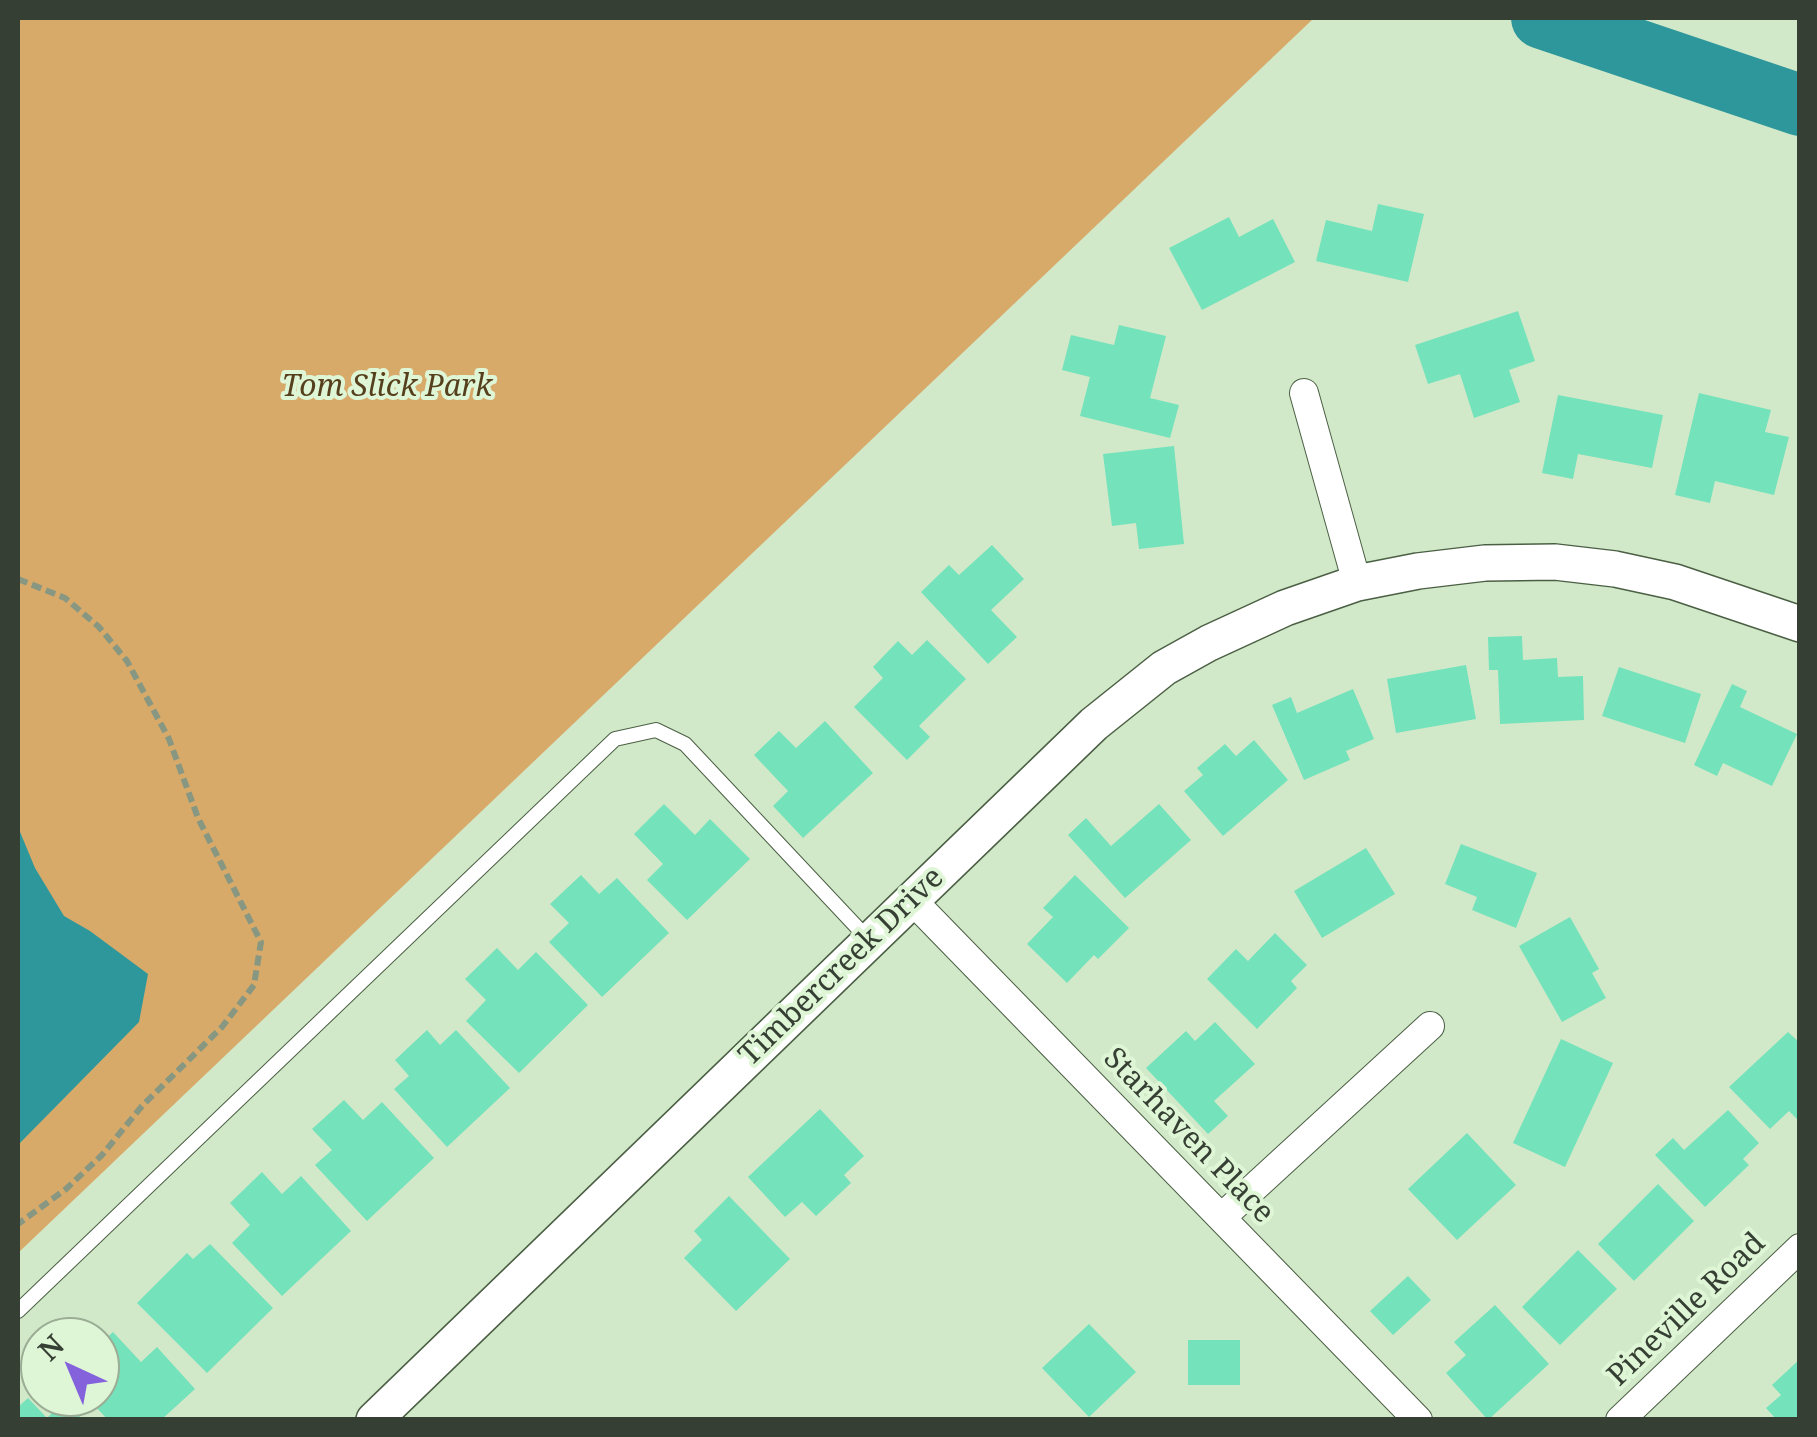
<!DOCTYPE html>
<style>
body{margin:0}
#map{position:relative;width:1817px;height:1437px;overflow:hidden;background:#d2e9c9;font-family:"Noto Serif",serif}
canvas{display:block}
.frame{position:absolute;inset:0;border:20px solid #363f33;pointer-events:none}
.north{position:absolute;left:20px;top:1317px;width:100px;height:100px;box-sizing:border-box;background:#dff6d6;border:2px solid #9bad95;border-radius:50%;rotate:316deg;font-size:28px;font-weight:700;line-height:40px;text-align:center;color:#363f33}
.north::after{content:'';display:block;margin:auto;width:35px;height:45px;background:#8362dc;clip-path:polygon(50% 0,100% 100%,50% 72%,0 100%)}
</style>
<div id="map">
<canvas width="1817" height="1437"></canvas>
<div class="frame"></div>
<div class="north">N</div>
</div>
<script>
const ctx = document.querySelector('canvas').getContext('2d');
ctx.lineJoin = 'round';
function fill(path, color) { ctx.fillStyle = color; ctx.fill(path, 'evenodd'); }
const poly = rows => new Path2D(rows.map(r => 'M' + r).join(''));
function strokePath(path, color, width, dash) { ctx.strokeStyle = color; ctx.lineWidth = width; ctx.lineCap = dash ? 'butt' : 'round'; ctx.setLineDash(dash || []); ctx.stroke(path); }
function write(font, color, halo, rows, align = 'center') {
  ctx.font = font + ' "Noto Serif",serif'; ctx.lineWidth = 8; ctx.setLineDash([]); ctx.textBaseline = 'middle'; ctx.strokeStyle = halo; ctx.fillStyle = color; for (const [text, x, y, turn = 0] of rows) {
    ctx.save(); ctx.translate(x, y); ctx.rotate((+turn || 0) * Math.PI / 180); ctx.textAlign = isNaN(turn) ? turn : align; if (halo) ctx.strokeText(text, 0, 0); ctx.fillText(text, 0, 0); ctx.restore();
  }
}
fill(poly([
 [18,18,1314,18,18,1253]
]), '#d7aa6a');
fill(poly([
 [18,827,35,868,64,916,90,931,148,974,139,1022,18,1145]
]), '#2e979c');
strokePath(poly([
 [1542,18,1800,105]
]), '#2e979c', 62);
fill(poly([
 [1378,204,1424,214,1408,282,1316,261,1326,220,1372,231],
 [1229,217,1239,237,1273,219,1295,262,1202,310,1169,248],
 [1518,311,1535,361,1509,370,1520,402,1474,418,1460,374,1428,384,1415,345],
 [1119,325,1166,336,1150,398,1179,405,1170,438,1080,416,1090,377,1062,370,1071,335,1114,345],
 [1699,393,1771,410,1765,432,1789,437,1774,495,1715,481,1710,503,1675,495],
 [1558,395,1663,415,1652,468,1578,454,1573,479,1542,473],
 [1174,446,1184,544,1139,549,1136,523,1112,526,1103,454],
 [992,545,1024,579,991,610,1017,637,988,664,921,592,949,565,959,575],
 [1522,636,1523,660,1557,658,1558,677,1583,676,1584,720,1500,724,1498,670,1489,670,1488,637],
 [927,640,966,679,919,726,930,737,907,760,854,707,883,678,873,667,898,641,912,655],
 [1466,665,1476,719,1396,733,1387,679],
 [1619,667,1701,694,1685,743,1602,716],
 [1732,684,1747,691,1740,707,1797,734,1772,786,1723,763,1717,776,1694,765],
 [1353,689,1374,739,1346,751,1350,760,1304,780,1272,705,1291,697,1297,713],
 [825,721,873,773,803,838,773,806,788,791,754,755,779,731,796,748],
 [1254,740,1288,780,1223,836,1184,791,1203,775,1197,768,1225,744,1236,756],
 [664,804,695,835,710,819,750,859,687,920,647,880,663,864,634,834],
 [1159,804,1191,840,1125,898,1068,835,1086,818,1111,846],
 [1461,844,1537,873,1516,928,1472,910,1477,897,1445,884],
 [1366,848,1395,894,1322,938,1294,891],
 [581,875,599,894,617,878,669,933,602,997,549,942,569,923,550,904],
 [1075,875,1129,928,1098,959,1094,955,1067,983,1027,944,1053,917,1043,908],
 [1570,917,1599,969,1592,973,1606,998,1562,1022,1519,946],
 [1275,933,1307,965,1291,981,1297,988,1257,1029,1207,979,1236,949,1248,961],
 [497,948,518,970,536,952,588,1005,519,1073,466,1021,486,1000,465,979],
 [1215,1022,1255,1064,1214,1101,1228,1116,1208,1134,1146,1068,1186,1031,1195,1041],
 [427,1030,440,1045,456,1030,510,1088,447,1147,394,1089,409,1076,395,1060],
 [1788,1032,1800,1043,1800,1122,1789,1111,1770,1129,1729,1087],
 [1561,1039,1613,1063,1565,1167,1513,1143],
 [344,1100,363,1120,382,1102,434,1158,367,1221,315,1165,332,1150,312,1129],
 [820,1109,864,1156,844,1175,851,1183,816,1216,802,1202,785,1217,748,1177],
 [1728,1110,1759,1143,1743,1159,1749,1165,1705,1207,1655,1155,1673,1138,1684,1150],
 [1467,1133,1516,1185,1457,1240,1408,1189],
 [262,1172,282,1194,301,1176,351,1231,282,1296,232,1243,250,1225,230,1203],
 [1658,1184,1694,1221,1634,1281,1598,1244],
 [729,1196,790,1259,736,1311,684,1258,702,1240,694,1231],
 [210,1244,273,1308,207,1373,137,1303,187,1253,193,1259],
 [1578,1250,1617,1289,1560,1345,1522,1307],
 [1408,1276,1431,1300,1393,1335,1370,1311],
 [1495,1305,1549,1364,1488,1420,1446,1373,1466,1355,1454,1342],
 [1089,1324,1136,1372,1089,1417,1042,1368],
 [113,1332,141,1362,157,1347,195,1389,161,1420,138,1420,135,1417,132,1420,108,1420,95,1406,110,1392,100,1381,100,1344],
 [1188,1340,1240,1340,1240,1385,1188,1385],
 [1800,1359,1800,1420,1777,1420,1766,1408,1781,1395,1772,1385],
 [28,1398,47,1418,65,1400,83,1420,18,1420,18,1407]
]), '#74e2bb');
const service = poly([
 [18,1311,615,739,656,730,685,744,868,939]
]);
const minor = poly([
 [1304,393,1357,583],
 [911,899,1418,1420],
 [1222,1217,1430,1026],
 [1620,1420,1800,1248]
]);
const tertiary = poly([
 [374,1420,1094,724,1164,668,1209,643,1285,608,1357,583,1418,571,1485,563,1555,562,1615,569,1675,582,1800,624]
]);
strokePath(service, '#4b5f44', 16);
strokePath(minor, '#4b5f44', 30);
strokePath(tertiary, '#4b5f44', 38);
strokePath(poly([
 [18,579,65,598,99,627,127,661,169,739,198,818,261,942,254,985,222,1027,142,1106,102,1155,66,1189,18,1224]
]), '#879781', 6, [10, 5]);
strokePath(service, '#fff', 14);
strokePath(minor, '#fff', 28);
strokePath(tertiary, '#fff', 35);
write('italic 30px', '#563f1d', '#dff6d6', [
 ["Tom Slick Park",387,387]
]);
write('30px', '#363f33', '#dff6d6', [
 ["Timbercreek Drive",842,967,-44],
 ["Starhaven Place",1188,1136,46],
 ["Pineville Road",1687,1310,-44]
]);
</script>
